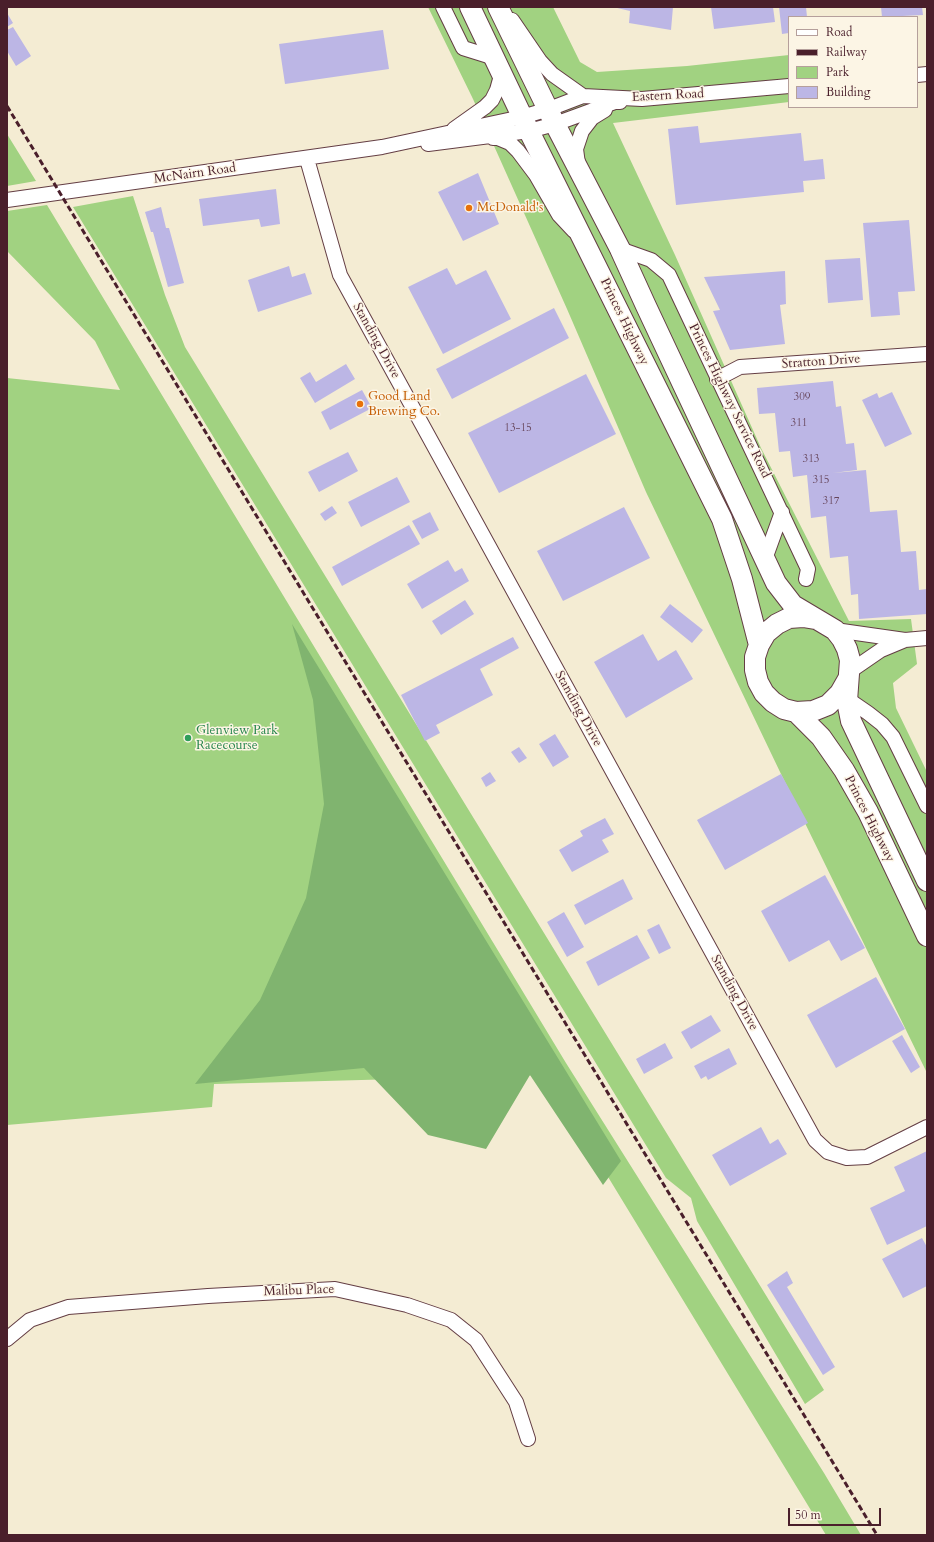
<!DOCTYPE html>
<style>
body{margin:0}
#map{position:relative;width:934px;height:1542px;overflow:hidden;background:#f4ecd3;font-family:Cardo,serif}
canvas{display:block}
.frame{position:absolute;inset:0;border:8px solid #4a1f2b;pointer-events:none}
.legend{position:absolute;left:788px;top:16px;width:130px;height:92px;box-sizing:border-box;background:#fcf5e5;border:1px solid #b59f9b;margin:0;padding:5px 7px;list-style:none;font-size:12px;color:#4a1f2b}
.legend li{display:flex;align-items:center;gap:8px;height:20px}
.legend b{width:20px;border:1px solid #b59f9b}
.scale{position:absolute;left:788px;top:1508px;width:93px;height:18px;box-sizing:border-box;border:2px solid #4a1f2b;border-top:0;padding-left:5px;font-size:12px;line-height:14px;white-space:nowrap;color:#4a1f2b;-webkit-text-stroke:3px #fcf5e5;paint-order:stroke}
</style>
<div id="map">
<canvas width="934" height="1542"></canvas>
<div class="frame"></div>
<ul class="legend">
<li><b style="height:5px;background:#fff"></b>Road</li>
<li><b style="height:5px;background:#4a1f2b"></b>Railway</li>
<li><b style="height:11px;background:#a1d281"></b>Park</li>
<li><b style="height:11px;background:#bcb6e5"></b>Building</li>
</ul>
<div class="scale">50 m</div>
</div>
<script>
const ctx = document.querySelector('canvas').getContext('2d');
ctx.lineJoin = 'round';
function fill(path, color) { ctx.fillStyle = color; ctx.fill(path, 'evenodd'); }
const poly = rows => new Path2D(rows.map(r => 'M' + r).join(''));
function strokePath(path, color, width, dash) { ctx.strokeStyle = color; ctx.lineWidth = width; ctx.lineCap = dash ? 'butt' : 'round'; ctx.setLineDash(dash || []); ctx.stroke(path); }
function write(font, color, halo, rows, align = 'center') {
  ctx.font = font + ' Cardo,serif'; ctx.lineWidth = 3; ctx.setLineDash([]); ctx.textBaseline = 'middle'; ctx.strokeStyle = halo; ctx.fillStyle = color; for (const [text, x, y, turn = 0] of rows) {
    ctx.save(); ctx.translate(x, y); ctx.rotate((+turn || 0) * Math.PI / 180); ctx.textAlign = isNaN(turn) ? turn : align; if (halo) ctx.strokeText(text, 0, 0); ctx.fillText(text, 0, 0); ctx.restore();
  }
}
fill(poly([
 [428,7,553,7,580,62,597,72,687,66,789,55,789,102,613,123,675,255,761,448,849,621,911,619,917,664,893,683,896,708,927,772,927,1073,781,774,646,492,567,309,473,99],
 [7,134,36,181,7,186],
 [133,196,165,295,185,347,824,1390,805,1404,697,1221,691,1198,666,1178,73,207],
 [47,205,566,1063,824,1473,861,1535,826,1535,546,1075,214,1084,212,1107,7,1125,7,378,120,390,95,341,7,251,7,211]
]), '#a1d281');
fill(poly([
 [292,624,621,1161,603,1185,530,1075,486,1149,428,1135,364,1068,195,1084,260,1000,306,898,324,804,313,700]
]), '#80b46f');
fill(poly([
 [613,7,673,7,671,30,629,23,630,11],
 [711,7,773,7,775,22,714,29],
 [779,7,806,7,807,17,789,17,789,33,782,34],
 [881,7,922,7,923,15,882,17],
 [7,13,13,23,7,27],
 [13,27,31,56,16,66,7,51,7,30],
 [383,30,389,69,285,84,279,44],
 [698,126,700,143,801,133,804,161,823,159,825,179,803,181,804,192,676,205,668,129],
 [478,173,499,224,463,241,438,192],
 [276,189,280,224,261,227,259,219,203,226,199,199],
 [161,207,166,228,169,228,184,283,168,287,153,232,151,232,145,212],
 [909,220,915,291,898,292,900,315,871,317,863,223],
 [860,258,863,300,828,303,825,260],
 [289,266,292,277,305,273,312,294,258,312,248,280],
 [447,268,456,285,486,270,511,319,443,354,408,287],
 [785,271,786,304,780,305,785,344,730,350,713,311,720,310,704,277],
 [554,308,569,338,452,399,436,369],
 [346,364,355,379,315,403,300,378,310,372,316,382],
 [586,374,616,434,499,493,468,433],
 [833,381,836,407,841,406,846,444,854,443,857,470,833,473,866,470,870,512,897,510,901,552,916,551,919,590,927,589,927,614,859,619,858,594,851,595,848,556,830,558,826,516,811,518,807,475,793,477,790,451,779,452,775,413,759,414,757,388],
 [362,390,372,408,330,430,321,412],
 [892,392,912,434,885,447,862,400,877,393,879,398],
 [348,452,358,471,319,492,308,472],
 [397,477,410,502,361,527,348,502],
 [332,506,337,513,325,521,320,514],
 [624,507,650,558,563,601,537,551],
 [430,512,439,530,422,539,412,521],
 [409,525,420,544,342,586,332,567],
 [448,560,455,572,462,568,469,581,422,609,407,584],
 [465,600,474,614,441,635,432,621],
 [670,604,703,630,692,643,660,617],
 [643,634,658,661,676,650,693,679,626,718,594,662],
 [513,637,519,648,480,669,493,695,436,725,440,733,425,741,401,695],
 [555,734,569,757,553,767,539,744],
 [519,747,527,758,519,763,511,752],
 [490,772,496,781,486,787,481,778],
 [781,774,808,823,725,870,697,820],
 [605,818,614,834,602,840,609,852,572,872,559,850,583,836,580,831],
 [825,875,865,948,841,961,829,940,789,962,761,911],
 [623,879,633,899,585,925,574,905],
 [564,912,584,947,567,957,547,922],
 [659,924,671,948,659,954,647,930],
 [637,935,650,958,598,986,586,962],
 [876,977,905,1029,836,1068,807,1015],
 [711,1015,721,1031,691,1049,681,1032],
 [902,1035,920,1067,911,1073,892,1041],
 [665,1043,673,1058,644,1074,636,1059],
 [729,1048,737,1064,708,1080,706,1076,701,1079,694,1066],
 [761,1127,770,1144,778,1139,787,1154,730,1186,712,1155],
 [927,1151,927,1226,887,1245,870,1208,905,1191,894,1167],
 [922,1238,927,1247,927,1286,903,1298,882,1259],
 [787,1271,793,1283,787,1287,835,1367,823,1375,767,1285]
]), '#bcb6e5');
const minor = poly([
 [443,7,463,48,495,58],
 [512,20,540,61,552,74,583,96],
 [917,75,927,74],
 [454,129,485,107,492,100,497,90,502,72],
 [493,138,498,138,510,143,518,151,536,175,559,215,574,231],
 [428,144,529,131,555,124,615,102,620,102],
 [307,159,340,275,815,1140,828,1152,847,1158,867,1157,927,1127],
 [578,164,576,149,582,131,592,118,605,110],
 [7,200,382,147,522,117,549,109,583,96,642,99,789,86],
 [620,249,651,260,669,275,808,569,806,579],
 [717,379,740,367,927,354],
 [765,559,782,512],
 [835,630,905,640,927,638],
 [849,672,881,650,905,640],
 [847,701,852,702,868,713,882,724,893,737,927,806],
 [7,1339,30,1320,68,1307,208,1296,335,1289,407,1305,451,1320,476,1340,516,1402,528,1439]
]);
const highway = poly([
 [470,7,529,131,722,519,742,579,759,645],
 [498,7,555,124,620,249,646,306,776,583,793,605,835,630,842,639,847,649,850,660,847,701,851,721,927,881],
 [815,619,803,617,789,618,777,624,766,633,759,645,755,657,755,670,758,682,764,693,773,702,784,709,796,712,813,711,828,705,840,693,848,679],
 [796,712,821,737,844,770,868,812,927,936]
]);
strokePath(minor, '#643e44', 16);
strokePath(highway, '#643e44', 22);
strokePath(minor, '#fff', 14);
strokePath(highway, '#fff', 20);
strokePath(poly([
 [7,106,877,1535]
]), '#4a1f2b', 3, [6, 3]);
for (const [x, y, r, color] of [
 [469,208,4,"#e8710a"],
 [360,404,4,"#e8710a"],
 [188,738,4,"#2e9e5b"]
]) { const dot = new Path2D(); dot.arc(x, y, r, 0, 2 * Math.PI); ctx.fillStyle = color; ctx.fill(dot); strokePath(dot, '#fcf5e5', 1.5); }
write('11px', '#66455a', null, [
 ["309",802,397],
 ["311",799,423],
 ["13-15",518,428],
 ["313",811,459],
 ["315",821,480],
 ["317",831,501]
]);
write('13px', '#4a1f2b', '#fcf5e5', [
 ["Eastern Road",668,96,-3],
 ["McNairn Road",195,174,-8],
 ["Princes Highway",624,322,64],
 ["Standing Drive",376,341,61],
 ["Stratton Drive",821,362,-4],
 ["Princes Highway Service Road",729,401,64],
 ["Standing Drive",578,709,61],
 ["Princes Highway",869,819,63],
 ["Standing Drive",734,993,61],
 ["Malibu Place",299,1291,-2]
]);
write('13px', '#c56008', '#fcf5e5', [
 ["McDonald's",477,208],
 ["Good Land",368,397],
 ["Brewing Co.",368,412]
], 'left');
write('13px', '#27864d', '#fcf5e5', [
 ["Glenview Park",196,731],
 ["Racecourse",196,746]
], 'left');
</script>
